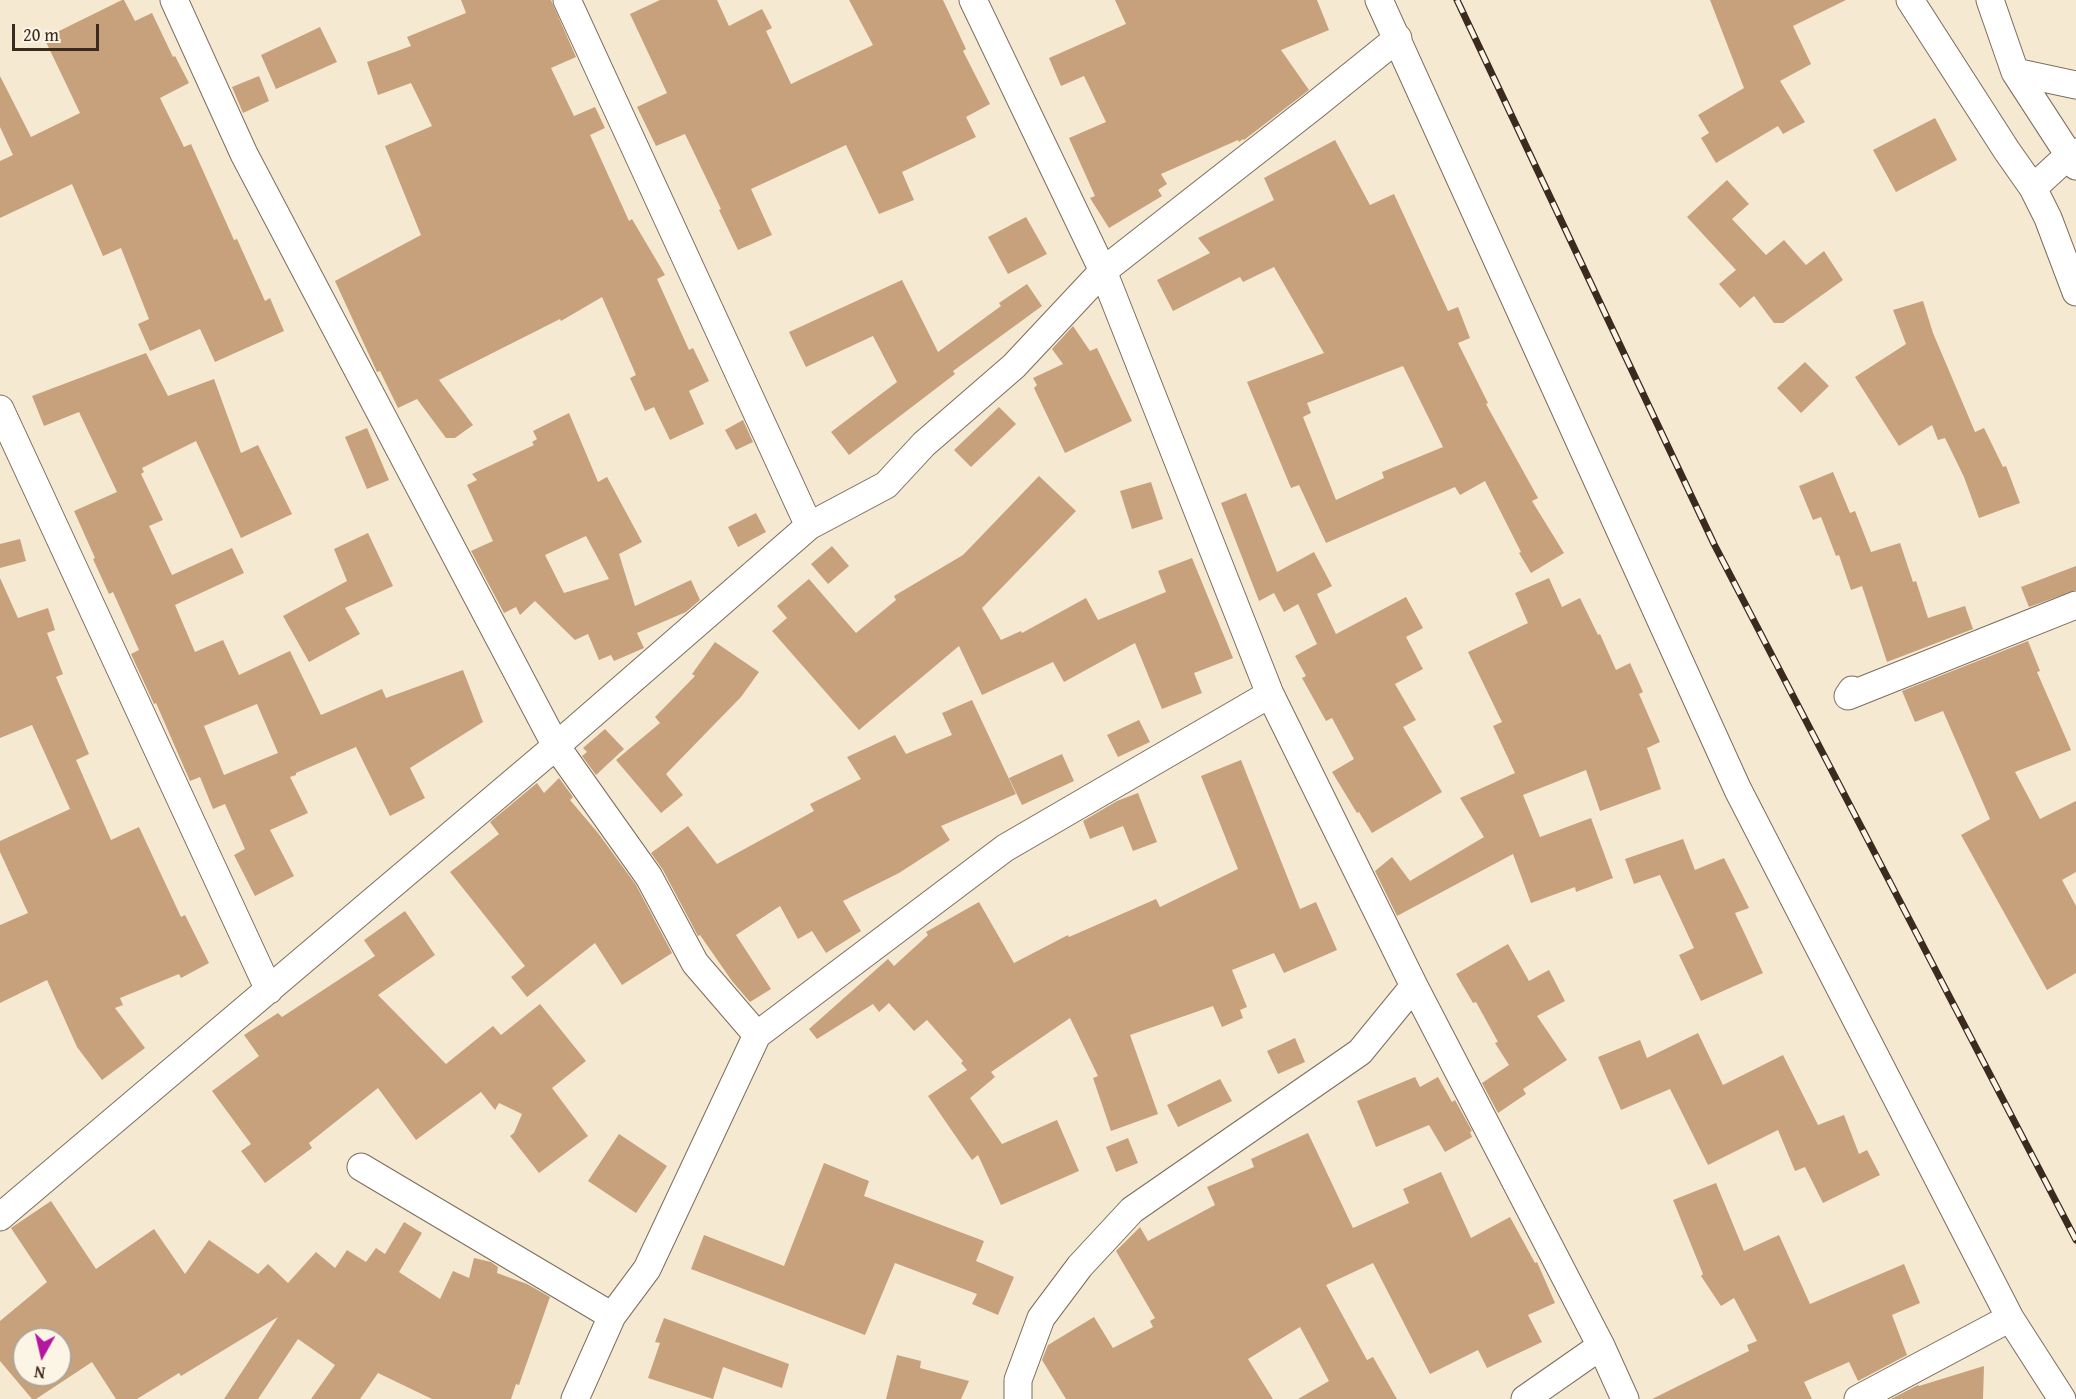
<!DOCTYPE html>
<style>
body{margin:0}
#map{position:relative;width:2076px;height:1399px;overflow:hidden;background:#f6e9d1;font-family:"Gentium Book Plus",serif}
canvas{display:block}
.north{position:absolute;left:12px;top:1327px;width:60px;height:60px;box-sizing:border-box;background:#fcf5e5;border:2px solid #afa495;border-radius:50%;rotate:188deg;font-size:16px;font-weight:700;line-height:24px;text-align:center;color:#3b2a1e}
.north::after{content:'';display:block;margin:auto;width:21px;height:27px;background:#b5179e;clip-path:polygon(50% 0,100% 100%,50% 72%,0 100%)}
.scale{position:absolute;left:12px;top:24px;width:87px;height:27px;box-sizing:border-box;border:3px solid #3b2a1e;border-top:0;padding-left:8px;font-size:18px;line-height:21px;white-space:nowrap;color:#3b2a1e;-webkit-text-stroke:4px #fcf5e5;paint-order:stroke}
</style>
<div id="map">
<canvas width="2076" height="1399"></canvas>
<div class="north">N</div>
<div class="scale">20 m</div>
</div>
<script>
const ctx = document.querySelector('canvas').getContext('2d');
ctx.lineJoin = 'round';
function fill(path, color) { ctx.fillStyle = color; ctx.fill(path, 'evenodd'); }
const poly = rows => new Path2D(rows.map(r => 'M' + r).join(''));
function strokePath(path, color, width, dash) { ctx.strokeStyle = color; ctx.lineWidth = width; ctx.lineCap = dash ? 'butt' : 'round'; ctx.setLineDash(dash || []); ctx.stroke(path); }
fill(poly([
 [122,0,124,0,135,21,152,13,173,57,175,56,189,83,160,98,184,147,191,144,234,240,237,239,265,301,270,298,284,331,215,362,200,329,150,351,138,324,149,319,121,248,103,256,72,184,0,218,0,161,13,155,0,127,0,76,31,137,80,113,46,42,57,36,55,33],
 [461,0,551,0,576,57,551,68,574,116,595,107,605,128,590,135,629,221,632,219,665,275,657,279,689,350,693,348,709,381,689,391,704,424,670,440,654,407,645,411,630,378,636,375,602,297,561,321,560,319,439,380,473,425,455,438,446,438,417,399,398,408,380,371,377,372,335,281,421,235,385,146,432,126,411,83,378,95,367,62,411,46,407,37,466,13],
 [660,0,717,0,729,26,762,9,772,28,766,31,791,84,873,45,849,0,943,0,966,49,963,51,990,104,966,117,976,137,902,172,914,200,879,214,846,145,751,189,772,235,738,250,719,210,721,209,685,134,656,146,637,107,667,93,630,14],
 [1115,0,1317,0,1329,30,1281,50,1309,90,1244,140,1243,139,1239,142,1238,140,1161,174,1167,184,1158,190,1162,196,1109,228,1090,198,1095,196,1069,138,1106,122,1084,76,1061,86,1049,58,1126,24],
 [1710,0,1846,0,1793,26,1811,64,1780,81,1805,122,1783,134,1778,126,1716,163,1701,138,1709,133,1698,115,1744,88],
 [320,27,337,62,276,89,261,55],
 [259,76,269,101,243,113,232,87],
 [1935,118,1957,160,1896,192,1873,150],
 [1335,140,1370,205,1394,194,1448,311,1458,307,1470,338,1458,343,1488,403,1486,404,1538,498,1532,501,1564,553,1531,573,1519,553,1521,552,1485,481,1460,495,1455,487,1326,543,1299,485,1291,488,1247,382,1324,353,1274,267,1243,282,1240,277,1173,311,1157,280,1210,253,1198,238,1274,200,1264,178],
 [1403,366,1443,447,1382,472,1384,478,1336,500,1303,417,1311,413,1307,403],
 [1727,180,1749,204,1732,219,1766,255,1784,240,1806,265,1824,251,1843,280,1783,323,1774,323,1754,296,1740,308,1719,284,1736,270,1687,217],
 [1026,217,1047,254,1008,274,988,237],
 [902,280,938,352,1001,306,999,303,1027,284,1042,306,953,371,955,374,849,455,831,432,897,382,873,336,806,367,789,332],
 [1923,301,1933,333,1975,432,1984,428,2003,467,2006,466,2020,503,1979,518,1964,477,1945,438,1938,440,1932,425,1899,446,1855,377,1906,344,1893,310],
 [1073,326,1090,351,1097,348,1132,421,1065,453,1034,388,1037,385,1033,378,1063,364,1052,349],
 [146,353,168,396,214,379,241,453,258,445,292,514,241,538,196,441,142,468,144,472,141,474,163,520,149,526,172,575,232,548,244,573,175,605,195,652,223,640,239,675,290,651,321,715,382,689,386,698,463,670,483,722,410,768,425,798,390,816,356,747,296,773,296,775,290,777,308,813,270,830,294,876,255,896,234,855,245,849,225,804,213,809,200,777,190,781,156,703,154,704,131,654,139,650,113,592,109,594,93,559,95,558,74,511,117,492,79,412,44,426,32,396],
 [257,704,278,753,224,775,204,726],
 [1805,362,1829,386,1801,413,1777,388],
 [999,407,1016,424,971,467,954,450],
 [569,413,598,482,607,477,642,542,619,554,635,606,691,580,700,600,686,612,637,633,644,648,614,661,611,655,599,660,588,634,575,640,535,601,520,615,516,607,504,613,471,551,493,541,467,485,477,480,472,474,534,445,532,442,537,439,533,431],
 [586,536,609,579,564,593,545,555],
 [743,420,753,442,736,450,725,430],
 [367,428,389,480,367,489,345,437],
 [1833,472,1850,513,1855,511,1871,552,1900,543,1913,582,1916,581,1928,618,1965,606,1973,629,1887,662,1862,586,1851,590,1839,555,1836,556,1821,517,1813,520,1799,486],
 [1039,476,1076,511,982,608,1001,640,1021,631,1022,633,1086,598,1098,620,1166,592,1158,571,1192,558,1233,658,1194,673,1202,693,1162,709,1135,643,1064,682,1053,662,982,695,959,646,859,730,772,631,787,618,777,606,809,579,856,633,896,600,894,596,963,555],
 [1151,482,1163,519,1132,529,1120,491],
 [1246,493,1277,572,1314,552,1332,586,1317,594,1336,634,1406,597,1423,628,1406,637,1423,669,1395,684,1416,720,1403,727,1442,792,1372,833,1359,812,1357,813,1332,772,1354,759,1332,718,1326,721,1302,678,1306,676,1295,656,1317,644,1298,604,1284,612,1274,593,1259,601,1221,503],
 [756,513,766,532,738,547,728,527],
 [368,533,393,586,345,608,360,634,309,662,283,616,347,581,334,549],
 [20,539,26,561,0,568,0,544],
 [832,546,849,566,828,584,811,564],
 [2076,566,2076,590,2029,607,2021,587],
 [0,578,18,618,48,608,55,630,47,633,63,674,56,677,89,754,76,760,111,840,139,827,181,917,185,915,209,963,181,978,179,974,120,998,123,1005,115,1008,145,1048,102,1080,77,1047,47,980,0,1003,0,925,28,913,0,852,0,841,70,809,32,725,0,738],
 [1549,578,1562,607,1580,598,1598,635,1600,634,1616,670,1630,663,1643,692,1639,694,1660,742,1647,748,1661,789,1600,811,1586,770,1523,795,1540,837,1591,818,1613,878,1576,892,1575,887,1531,903,1513,854,1397,916,1375,871,1392,857,1410,881,1484,837,1460,798,1515,773,1493,726,1502,722,1468,652,1528,623,1515,593],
 [2028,641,2040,671,2037,672,2071,750,2015,772,2040,819,2076,801,2076,872,2062,880,2076,906,2076,973,2047,990,1961,835,1990,819,1943,711,1915,722,1902,691],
 [715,642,759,672,741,697,666,774,683,795,661,813,616,760,660,723,655,717,695,676,692,674],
 [972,700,1016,794,941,826,950,840,899,873,843,901,861,931,826,953,812,931,798,939,780,906,736,935,771,989,750,1002,732,981,700,935,698,936,663,870,651,853,688,826,717,864,814,811,810,804,861,779,847,757,895,735,906,754,952,735,942,713],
 [1139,720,1150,742,1118,757,1107,735],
 [605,729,624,749,596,775,582,756,587,752,583,748],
 [1062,754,1074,781,1022,805,1009,778],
 [1241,760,1300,909,1316,902,1337,950,1284,973,1274,953,1232,970,1247,1007,1240,1010,1243,1018,1222,1027,1213,1006,1130,1035,1158,1114,1111,1131,1093,1078,1098,1076,1070,1018,991,1072,995,1077,970,1098,1002,1144,1057,1120,1079,1171,1001,1205,978,1155,972,1160,928,1096,967,1070,961,1063,963,1061,927,1020,914,1031,889,1003,879,1012,873,1004,817,1039,809,1029,888,959,894,966,928,935,926,932,979,902,1014,963,1068,935,1069,937,1156,899,1160,907,1238,869,1201,776],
 [559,778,573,797,570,800,598,833,636,885,672,953,622,985,595,943,527,997,511,977,525,966,450,872,499,834,490,822,537,783,544,793],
 [1138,793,1157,842,1133,851,1123,826,1090,839,1083,821,1117,801],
 [1683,839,1695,870,1724,858,1749,908,1735,913,1763,973,1701,1001,1679,955,1694,948,1660,875,1634,884,1625,859],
 [405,911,435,955,378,995,446,1064,493,1026,501,1035,540,1004,586,1061,552,1088,588,1136,539,1173,510,1136,514,1133,522,1114,499,1103,495,1110,481,1092,416,1140,378,1088,309,1143,312,1148,265,1183,241,1151,251,1144,212,1091,259,1056,244,1035,278,1013,282,1017,375,956,364,940],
 [1508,944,1529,981,1549,970,1565,1001,1537,1016,1567,1060,1523,1089,1526,1094,1498,1113,1482,1083,1509,1065,1495,1043,1498,1042,1476,1002,1473,1003,1456,974],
 [1698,1033,1723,1085,1783,1055,1818,1125,1844,1115,1859,1154,1867,1150,1880,1175,1823,1203,1805,1167,1795,1171,1778,1130,1708,1165,1670,1089,1621,1110,1598,1057,1640,1040,1647,1058],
 [1295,1038,1305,1062,1278,1074,1267,1051],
 [1415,1077,1420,1087,1438,1077,1452,1102,1455,1100,1472,1131,1470,1132,1472,1137,1445,1152,1429,1125,1376,1147,1357,1101],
 [1220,1079,1232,1101,1178,1127,1167,1105],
 [1308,1133,1353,1228,1409,1203,1403,1189,1441,1172,1471,1238,1510,1217,1535,1263,1537,1262,1555,1303,1528,1315,1542,1342,1487,1368,1478,1350,1430,1374,1373,1263,1326,1285,1367,1360,1373,1357,1397,1399,1298,1399,1329,1381,1300,1327,1248,1359,1273,1399,1066,1399,1042,1360,1048,1345,1094,1317,1113,1348,1153,1327,1150,1321,1155,1318,1116,1251,1140,1227,1148,1241,1215,1205,1207,1187,1254,1167,1251,1159],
 [619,1134,667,1166,636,1213,588,1181],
 [1128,1138,1138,1163,1116,1172,1106,1147],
 [824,1163,869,1181,864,1196,984,1241,976,1261,1014,1277,998,1315,972,1304,977,1294,895,1263,865,1335,691,1269,704,1235,784,1266],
 [1716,1183,1744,1251,1779,1235,1810,1304,1904,1264,1920,1303,1892,1315,1907,1355,1858,1381,1849,1362,1804,1382,1812,1399,1652,1399,1749,1351,1747,1345,1757,1341,1734,1298,1721,1306,1701,1276,1703,1274,1673,1200],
 [51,1201,96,1269,154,1229,185,1274,209,1240,258,1274,268,1264,288,1283,316,1252,335,1268,347,1250,366,1262,376,1248,385,1254,404,1222,422,1233,399,1272,440,1299,453,1271,469,1278,474,1258,491,1262,498,1267,497,1273,527,1284,550,1297,519,1385,516,1384,511,1399,432,1399,378,1373,360,1399,311,1399,335,1365,298,1339,258,1399,224,1399,278,1317,181,1376,179,1373,137,1399,116,1399,92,1362,36,1399,32,1399,0,1361,0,1321,47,1282,11,1228],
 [24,1339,60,1339,60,1375,24,1375],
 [664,1318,789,1364,782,1388,723,1367,713,1399,648,1378,660,1343,655,1342],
 [897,1355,921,1361,920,1368,969,1381,961,1399,886,1399],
 [1984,1366,1983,1399,1891,1399,1918,1385,1919,1386]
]), '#c7a17b');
const minor = poly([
 [174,0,244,154,556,746,649,877,695,963,757,1035],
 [567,0,809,526],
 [973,0,1103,271,1270,694,1414,986,1601,1346,1625,1399],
 [1379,0,1738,790,2010,1318,2062,1399],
 [1910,0,2007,151,2033,188,2048,218,2076,292],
 [1990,0,2015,72,2076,166],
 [2015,72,2076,85],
 [2033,188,2069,155,2076,152],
 [0,409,269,990],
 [1852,690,1848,696,2076,605],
 [361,1167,612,1316],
 [0,1217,556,746,809,526,886,485,924,444,1014,366,1103,271,1315,105,1398,38],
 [575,1399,612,1316,647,1269,757,1035,1005,848,1270,694],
 [1018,1399,1018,1380,1041,1318,1080,1266,1132,1210,1360,1052,1414,986],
 [1525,1399,1601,1346],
 [1858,1399,2010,1318]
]);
strokePath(minor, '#7c6d5d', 29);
strokePath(minor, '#fff', 27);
const rail = poly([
 [1457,0,1714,544,2076,1240]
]);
strokePath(rail, '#3b2a1e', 7);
strokePath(rail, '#fcf5e5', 4.5, [14]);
</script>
